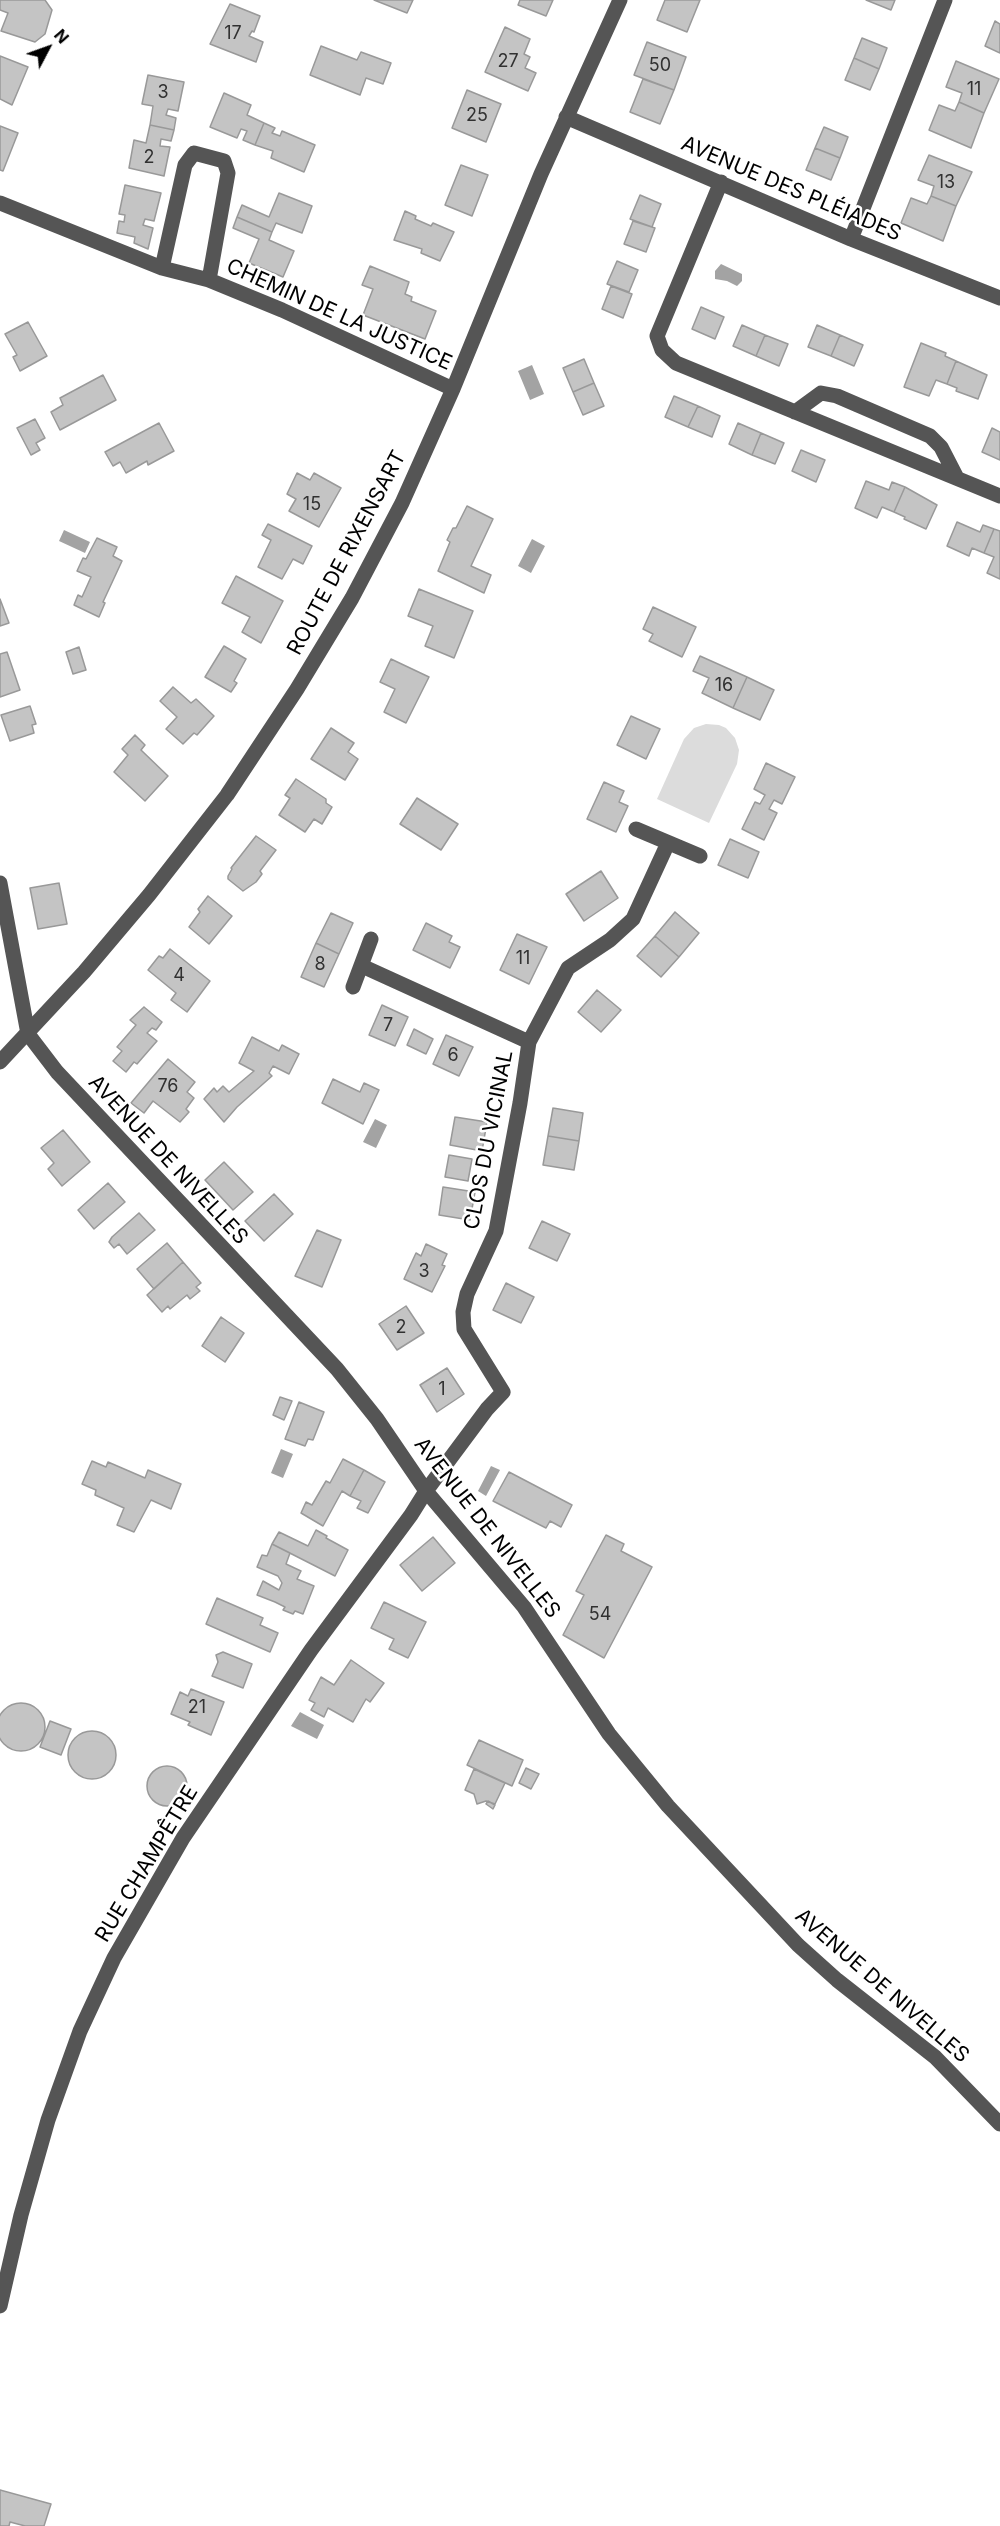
<!DOCTYPE html>
<meta charset="utf-8">
<style>
body{margin:0}
#map{position:relative;width:1000px;height:2526px;overflow:hidden;background:#fff;font-family:Inter,sans-serif}
canvas{display:block}
.north{position:absolute;left:18px;top:18px;width:60px;height:60px;-webkit-text-stroke:4px #fff;paint-order:stroke;rotate:49deg;font-size:16px;font-weight:700;line-height:24px;text-align:center;color:#000}
.north::after{content:'';display:block;margin:auto;width:21px;height:27px;background:#000;clip-path:polygon(50% 0,100% 100%,50% 72%,0 100%)}
</style>
<div id="map">
<canvas width="1000" height="2526"></canvas>
<div class="north">N</div>
</div>
<script>
const ctx = document.querySelector('canvas').getContext('2d');
ctx.lineJoin = 'round';
function fill(path, color) { ctx.fillStyle = color; ctx.fill(path, 'evenodd'); }
const poly = rows => new Path2D(rows.map(r => 'M' + r).join(''));
function strokePath(path, color, width, dash) { ctx.strokeStyle = color; ctx.lineWidth = width; ctx.lineCap = dash ? 'butt' : 'round'; ctx.setLineDash(dash || []); ctx.stroke(path); }
function write(font, color, halo, rows, align = 'center') {
  ctx.font = font + ' Inter,sans-serif'; ctx.lineWidth = 5; ctx.setLineDash([]); ctx.textBaseline = 'middle'; ctx.strokeStyle = halo; ctx.fillStyle = color; for (const [text, x, y, turn = 0] of rows) {
    ctx.save(); ctx.translate(x, y); ctx.rotate((+turn || 0) * Math.PI / 180); ctx.textAlign = isNaN(turn) ? turn : align; if (halo) ctx.strokeText(text, 0, 0); ctx.fillText(text, 0, 0); ctx.restore();
  }
}
fill(poly([
 [706,724,719,725,726,728,735,738,739,750,737,764,709,823,657,799,684,739,694,728]
]), '#dcdcdc');
fill(poly([
 [721,264,742,274,742,281,737,286,727,281,715,279,715,271],
 [532,365,544,394,530,400,518,371],
 [64,530,90,542,85,553,59,541],
 [532,539,545,546,531,573,518,566],
 [375,1119,387,1125,376,1148,363,1142],
 [281,1449,293,1454,283,1478,271,1473],
 [491,1466,500,1470,486,1496,478,1491],
 [300,1712,324,1725,317,1739,291,1726]
]), '#a3a3a3');
const building = poly([
 [0,0,45,0,52,10,45,34,35,42,1,31,8,13,0,10,0,0],
 [374,0,413,0,407,13,374,0],
 [520,0,553,0,546,16,518,5,520,0],
 [665,0,700,0,687,32,657,20,665,0],
 [866,0,895,0,891,10,866,0],
 [230,4,260,16,254,32,252,31,249,36,263,42,256,62,210,44,230,4],
 [995,21,1000,24,1000,53,985,46,995,21],
 [505,27,530,39,524,54,530,57,525,68,536,73,528,91,485,72,505,27],
 [862,38,887,48,879,69,854,58,862,38],
 [647,42,686,57,674,90,634,75,647,42],
 [321,46,357,60,361,52,391,63,383,84,366,78,360,95,310,75,321,46],
 [0,56,28,67,12,105,0,99,0,56],
 [854,58,879,69,870,90,845,80,854,58],
 [956,61,999,79,984,113,959,102,962,93,946,87,956,61],
 [148,75,184,82,178,111,168,109,166,115,176,118,174,130,150,125,153,106,142,104,148,75],
 [643,79,674,90,660,124,630,112,643,79],
 [467,90,501,104,486,142,452,128,467,90],
 [224,93,251,105,247,115,264,123,255,145,243,140,247,131,241,129,237,138,210,127,224,93],
 [959,102,984,113,971,148,929,130,939,105,955,111,959,102],
 [264,123,275,128,272,133,280,136,282,131,315,145,304,172,271,158,273,151,255,145,264,123],
 [150,125,174,130,171,141,161,139,160,146,170,147,164,176,129,168,134,140,146,143,150,125],
 [0,126,18,133,3,171,0,170,0,126],
 [824,127,848,137,840,158,815,148,824,127],
 [815,148,840,158,831,180,806,170,815,148],
 [929,155,972,172,956,206,931,196,934,186,918,180,929,155],
 [461,165,488,175,472,216,445,205,461,165],
 [125,185,161,193,154,221,145,219,143,225,153,228,148,249,134,243,135,237,117,233,119,221,124,222,125,215,119,214,125,185],
 [279,193,312,206,302,233,276,223,272,232,237,217,242,205,269,217,279,193],
 [640,195,661,204,652,227,630,219,640,195],
 [931,196,956,206,943,241,901,223,911,198,927,204,931,196],
 [405,211,416,216,415,219,431,226,433,223,454,232,440,261,421,253,422,249,394,240,405,211],
 [237,217,272,232,269,240,294,251,283,277,249,263,259,239,233,228,237,217],
 [633,221,655,228,646,252,624,244,633,221],
 [617,261,638,270,629,292,607,284,617,261],
 [370,266,409,282,405,294,412,297,411,301,436,311,425,339,363,315,373,289,362,285,370,266],
 [611,286,632,294,623,318,602,309,611,286],
 [701,307,724,317,715,339,692,329,701,307],
 [28,322,47,356,20,371,13,357,17,355,5,334,28,322],
 [742,325,765,335,756,356,733,346,742,325],
 [817,325,840,335,831,356,808,347,817,325],
 [765,335,788,344,779,366,756,356,765,335],
 [840,335,863,345,854,366,831,356,840,335],
 [921,343,946,353,945,356,956,361,947,384,936,380,929,396,904,387,921,343],
 [584,359,594,383,573,392,563,368,584,359],
 [956,361,987,375,978,399,956,391,957,388,947,384,956,361],
 [103,375,116,400,60,430,51,412,63,405,60,398,103,375],
 [594,383,604,406,583,415,573,392,594,383],
 [674,396,698,406,688,427,665,417,674,396],
 [698,406,720,416,712,437,688,427,698,406],
 [35,419,45,438,36,443,40,450,31,455,17,428,35,419],
 [159,423,174,451,148,465,147,461,126,473,120,462,113,466,105,452,159,423],
 [738,423,761,433,752,455,729,444,738,423],
 [992,428,1000,432,1000,460,982,452,992,428],
 [761,433,784,443,775,464,752,455,761,433],
 [801,450,825,460,816,482,792,471,801,450],
 [297,473,310,480,314,473,341,488,319,527,289,511,296,499,287,494,297,473],
 [866,481,889,490,892,482,905,487,894,512,882,507,877,518,855,508,866,481],
 [905,487,937,505,926,529,904,519,905,517,894,512,905,487],
 [467,506,493,519,471,566,491,575,484,593,438,571,450,542,447,540,453,528,456,528,467,506],
 [957,522,980,532,983,525,994,529,984,553,972,548,969,556,947,546,957,522],
 [268,524,312,546,303,564,293,559,282,579,258,567,271,540,262,535,268,524],
 [994,529,1000,531,1000,579,987,573,994,557,984,553,994,529],
 [97,538,117,547,113,556,122,561,103,602,105,603,99,617,74,605,78,595,82,597,91,577,77,571,83,558,86,559,97,538],
 [236,576,283,601,261,643,242,632,250,617,222,603,236,576],
 [419,589,473,611,454,658,425,646,433,626,408,616,419,589],
 [0,599,9,623,0,626,0,599],
 [653,607,696,627,682,657,649,641,653,634,643,629,653,607],
 [224,646,246,659,234,681,237,683,231,692,205,677,224,646],
 [79,647,86,670,73,674,66,652,79,647],
 [7,652,20,690,0,697,0,654,7,652],
 [700,656,747,677,733,708,702,693,709,678,693,671,700,656],
 [391,659,429,677,406,723,384,712,395,689,380,682,391,659],
 [747,677,774,690,760,720,733,708,747,677],
 [173,687,191,703,196,699,214,716,197,735,194,733,183,744,166,729,177,717,160,701,173,687],
 [30,706,36,724,32,725,34,733,10,741,1,715,30,706],
 [631,716,660,729,646,759,617,745,631,716],
 [331,728,354,743,348,752,358,759,345,780,311,759,331,728],
 [135,735,145,745,141,750,168,776,145,801,114,772,128,755,122,749,135,735],
 [766,763,795,777,782,804,774,800,769,809,777,813,764,840,742,829,755,802,760,804,765,795,754,789,766,763],
 [296,779,326,799,326,803,332,807,322,824,314,819,305,832,279,815,290,798,285,795,296,779],
 [604,782,624,791,619,802,628,806,616,832,587,819,604,782],
 [417,798,458,824,441,850,400,824,417,798],
 [256,836,276,850,260,871,262,874,256,882,243,891,228,879,228,876,232,869,231,868,256,836],
 [730,839,759,852,748,878,718,865,730,839],
 [601,871,618,898,584,921,566,894,601,871],
 [59,883,67,924,38,929,30,888,59,883],
 [208,896,232,916,209,944,189,927,200,912,198,909,208,896],
 [675,912,699,933,679,957,655,936,675,912],
 [331,913,353,923,339,954,316,943,331,913],
 [426,923,452,936,449,942,460,947,450,968,413,950,426,923],
 [517,934,547,947,529,984,500,970,517,934],
 [655,936,679,957,661,977,637,956,655,936],
 [316,943,339,954,324,987,301,977,316,943],
 [170,949,210,981,187,1012,171,1000,176,993,148,970,159,956,163,958,170,949],
 [597,990,621,1010,601,1032,578,1012,597,990],
 [382,1005,408,1017,395,1046,369,1035,382,1005],
 [144,1007,162,1022,156,1030,152,1028,147,1033,157,1041,137,1064,134,1062,126,1072,113,1061,122,1051,117,1047,136,1025,130,1020,144,1007],
 [414,1029,433,1039,426,1054,407,1045,414,1029],
 [446,1035,473,1047,459,1076,433,1064,446,1035],
 [252,1037,279,1051,282,1045,299,1054,289,1074,273,1066,269,1073,272,1076,237,1107,224,1122,204,1099,214,1088,217,1092,223,1086,229,1092,254,1071,239,1063,252,1037],
 [168,1059,195,1082,187,1092,194,1098,186,1109,189,1112,180,1122,153,1101,144,1113,131,1103,168,1059],
 [333,1079,360,1092,364,1083,379,1090,363,1124,322,1103,333,1079],
 [553,1108,583,1113,579,1141,548,1136,553,1108],
 [455,1117,487,1122,482,1151,450,1145,455,1117],
 [63,1130,90,1162,62,1186,48,1169,54,1163,41,1148,63,1130],
 [548,1136,579,1141,574,1170,543,1165,548,1136],
 [449,1155,472,1159,468,1181,445,1177,449,1155],
 [224,1162,253,1192,233,1210,205,1180,224,1162],
 [108,1183,125,1202,94,1229,78,1210,108,1183],
 [443,1187,475,1192,470,1220,439,1215,443,1187],
 [274,1194,293,1214,264,1241,245,1221,274,1194],
 [139,1213,155,1230,127,1254,119,1244,114,1248,109,1242,112,1237,139,1213],
 [542,1221,570,1234,557,1261,529,1248,542,1221],
 [317,1230,341,1240,322,1287,295,1276,317,1230],
 [167,1243,183,1262,154,1289,137,1269,167,1243],
 [426,1244,447,1254,442,1265,445,1266,432,1292,404,1279,416,1253,421,1256,426,1244],
 [183,1262,201,1283,196,1287,200,1291,190,1299,187,1295,170,1309,168,1306,162,1312,147,1295,183,1262],
 [506,1283,534,1297,521,1323,493,1310,506,1283],
 [406,1306,424,1333,397,1350,379,1324,406,1306],
 [221,1317,244,1333,225,1362,202,1346,221,1317],
 [447,1368,464,1394,437,1412,420,1385,447,1368],
 [280,1397,292,1401,284,1420,273,1415,280,1397],
 [299,1402,324,1412,313,1440,308,1439,305,1446,285,1439,299,1402],
 [343,1459,364,1470,350,1496,342,1491,323,1526,301,1513,306,1502,312,1505,326,1481,330,1483,343,1459],
 [92,1461,106,1467,108,1462,145,1478,148,1470,181,1484,171,1509,151,1500,134,1532,117,1525,124,1508,95,1495,96,1490,82,1484,92,1461],
 [364,1470,385,1482,368,1513,357,1508,361,1501,350,1496,364,1470],
 [509,1472,572,1505,561,1527,550,1521,546,1528,493,1501,509,1472],
 [316,1530,327,1536,326,1538,348,1550,335,1576,272,1544,279,1532,308,1546,316,1530],
 [606,1535,624,1544,621,1551,652,1567,604,1658,563,1635,584,1595,576,1591,606,1535],
 [433,1537,455,1563,422,1591,400,1565,433,1537],
 [272,1544,290,1553,286,1564,301,1571,297,1579,314,1586,303,1614,295,1611,293,1614,283,1610,285,1607,275,1602,257,1595,263,1581,279,1590,282,1583,278,1576,257,1567,262,1555,267,1556,272,1544],
 [217,1598,263,1618,260,1625,278,1633,270,1652,206,1624,217,1598],
 [384,1602,426,1622,408,1658,389,1649,394,1639,371,1628,384,1602],
 [223,1652,252,1664,243,1688,212,1676,218,1662,216,1655,223,1652],
 [351,1660,384,1683,370,1702,366,1699,353,1722,328,1708,324,1717,311,1710,315,1703,309,1700,321,1677,334,1685,351,1660],
 [191,1689,224,1702,211,1735,188,1725,190,1722,171,1714,180,1692,188,1696,191,1689],
 '-3 1727a24 24 0 1 1 48 0a24 24 0 1 1-48 0Z',
 [50,1721,71,1729,61,1755,40,1747,50,1721],
 '68 1755a24 24 0 1 1 48 0a24 24 0 1 1-48 0Z',
 [479,1740,523,1760,512,1786,467,1765,479,1740],
 '147 1786a20 20 0 1 1 40 0a20 20 0 1 1-40 0Z',
 [526,1768,539,1774,531,1789,519,1783,526,1768],
 [474,1769,505,1783,495,1804,486,1801,477,1804,474,1794,465,1790,474,1769],
 [488,1801,495,1805,493,1809,486,1804,488,1801],
 [0,2490,51,2504,44,2526,25,2526,10,2522,9,2526,0,2526,0,2490]
]);
fill(building, '#c4c4c4');
strokePath(building, '#999', 1.5);
strokePath(poly([
 [566,117,851,239,1000,298],
 [721,182,657,336,662,350,676,363,1000,496],
 [0,203,162,268,209,280,282,310,453,389],
 [851,239,945,0],
 [162,268,185,165,194,153,224,161,228,173,209,280],
 [795,412,821,393,837,396,930,436,941,447,957,478],
 [636,829,700,856],
 [0,883,28,1034,57,1072,337,1369,377,1419,426,1491,524,1607,609,1734,668,1806,798,1945,837,1980,935,2057,1000,2124],
 [362,966,529,1042],
 [353,987,371,939],
 [0,1062,84,972,149,895,227,795,297,689,352,598,402,503,453,389,541,174,620,0],
 [0,2306,21,2215,48,2120,80,2031,114,1958,183,1838,311,1650,411,1515,426,1491,487,1409,503,1392,464,1329,463,1312,467,1294,496,1231,520,1103,529,1042,568,968,610,940,633,919,668,843]
]), '#555', 15);
write('18px', '#313131', null, [
 ["17",233,34],
 ["27",508,62],
 ["50",660,66],
 ["11",974,90],
 ["3",163,93],
 ["25",477,116],
 ["2",149,158],
 ["13",946,183],
 ["15",312,505],
 ["16",724,686],
 ["11",523,959],
 ["8",320,965],
 ["4",179,976],
 ["7",388,1026],
 ["6",453,1056],
 ["76",168,1087],
 ["3",424,1272],
 ["2",401,1328],
 ["1",442,1390],
 ["54",600,1615],
 ["21",197,1708]
]);
write('21px', '#000', '#fff', [
 ["AVENUE DES PLÉIADES",791,189,23],
 ["CHEMIN DE LA JUSTICE",339,315,24],
 ["ROUTE DE RIXENSART",347,553,-62],
 ["CLOS DU VICINAL",489,1140,-79],
 ["AVENUE DE NIVELLES",168,1160,47],
 ["AVENUE DE NIVELLES",487,1528,52],
 ["RUE CHAMPÊTRE",147,1864,-59],
 ["AVENUE DE NIVELLES",882,1986,41]
]);
</script>
